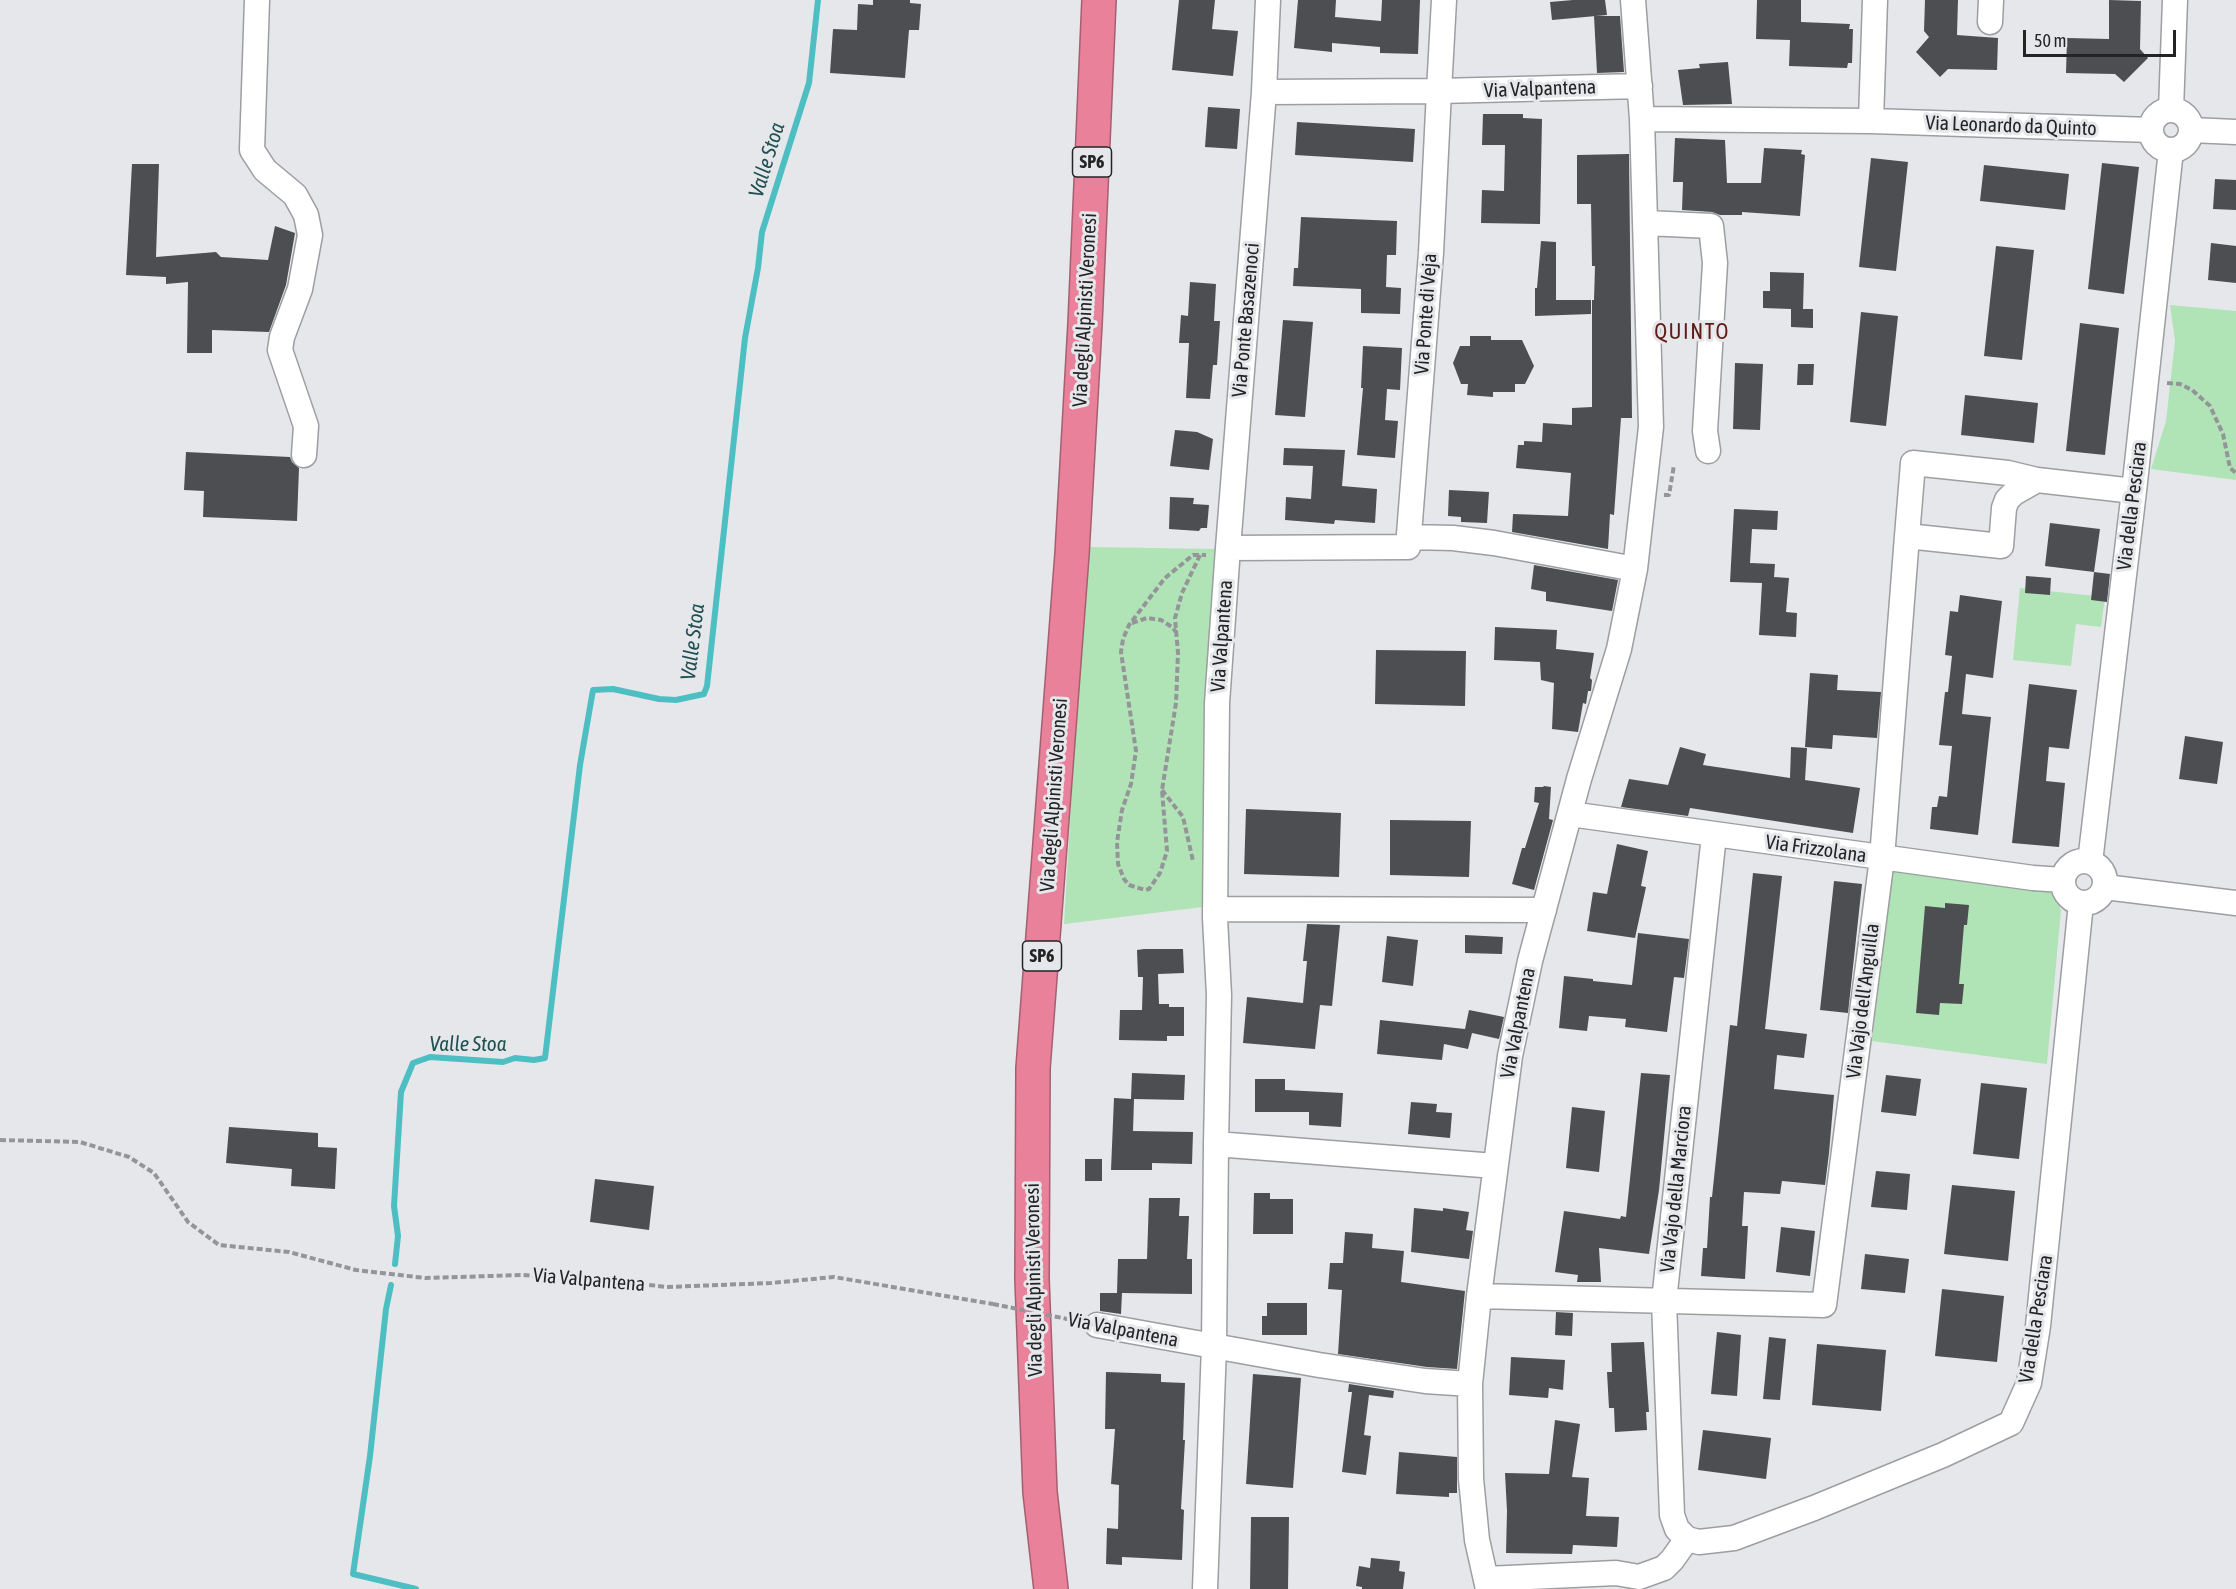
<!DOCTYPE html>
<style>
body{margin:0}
#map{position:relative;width:2236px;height:1589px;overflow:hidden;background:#e6e7eb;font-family:"Asap Condensed",sans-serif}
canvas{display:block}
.scale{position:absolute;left:2023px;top:30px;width:153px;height:27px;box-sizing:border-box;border:3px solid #242425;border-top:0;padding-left:8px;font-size:18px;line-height:21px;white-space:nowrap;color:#242425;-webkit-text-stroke:4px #e6e7eb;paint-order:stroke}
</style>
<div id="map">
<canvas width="2236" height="1589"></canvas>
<div class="scale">50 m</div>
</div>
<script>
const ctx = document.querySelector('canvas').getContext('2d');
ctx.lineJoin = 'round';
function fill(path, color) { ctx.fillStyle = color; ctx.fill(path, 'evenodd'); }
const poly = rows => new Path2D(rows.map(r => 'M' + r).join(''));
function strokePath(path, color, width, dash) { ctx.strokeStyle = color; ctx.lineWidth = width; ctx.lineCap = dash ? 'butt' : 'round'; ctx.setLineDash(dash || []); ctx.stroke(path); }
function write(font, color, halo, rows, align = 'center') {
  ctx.font = font + ' "Asap Condensed",sans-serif'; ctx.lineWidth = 6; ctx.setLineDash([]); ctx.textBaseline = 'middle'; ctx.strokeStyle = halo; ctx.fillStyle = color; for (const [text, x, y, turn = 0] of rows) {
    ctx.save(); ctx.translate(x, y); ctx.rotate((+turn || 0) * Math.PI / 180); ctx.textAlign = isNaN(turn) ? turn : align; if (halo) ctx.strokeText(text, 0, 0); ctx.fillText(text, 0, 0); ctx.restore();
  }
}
fill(poly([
 [2170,305,2236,311,2236,480,2151,469,2166,421,2175,341],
 [1086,547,1220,549,1211,906,1064,924],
 [2020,588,2105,597,2101,627,2076,624,2071,666,2013,660],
 [1893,868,2049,887,2061,910,2047,1064,1872,1041]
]), '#b0e4b6');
strokePath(poly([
 [395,1264,398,1236,394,1206,401,1092,413,1063,430,1057,503,1062,515,1058,534,1060,545,1058,580,765,593,690,613,689,659,699,676,700,704,694,707,686,745,338,758,268,762,232,809,83,818,0],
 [391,1285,386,1309,370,1456,353,1574,416,1589]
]), '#4dbfc2', 6);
fill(poly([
 [873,0,910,0,910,3,921,4,919,30,909,30,905,78,830,73,833,29,857,30,858,4,873,5],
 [1179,0,1215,0,1212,29,1238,31,1233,76,1172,70],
 [1298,0,1336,0,1335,17,1381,21,1382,0,1420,0,1418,54,1380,53,1380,47,1332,43,1332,52,1294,48],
 [1573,0,1605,0,1607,15,1552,20,1550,2],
 [1757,0,1801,0,1801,22,1850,24,1849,29,1853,29,1852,63,1848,63,1847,68,1789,66,1790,40,1756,39],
 [1925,0,1958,0,1957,35,1998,38,1997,70,1948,69,1940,77,1916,52,1929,37,1924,31],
 [2109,0,2141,1,2140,49,2148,58,2124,82,2115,74,2066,73,2067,38,2109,39],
 [1594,16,1620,16,1624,72,1597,73],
 [1728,62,1732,104,1683,105,1678,70,1700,68,1699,64],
 [1208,107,1240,109,1237,149,1205,147],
 [1483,114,1523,114,1523,118,1542,119,1540,224,1481,223,1482,190,1504,191,1505,145,1482,145],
 [1297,122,1415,129,1413,162,1295,155],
 [1675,138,1725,140,1727,183,1761,183,1764,148,1802,150,1801,154,1805,155,1800,216,1742,212,1742,215,1720,215,1712,212,1682,210,1683,182,1673,182],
 [1629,154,1632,418,1621,418,1614,515,1610,514,1608,549,1512,532,1513,514,1568,516,1571,473,1516,468,1518,445,1524,445,1524,441,1542,442,1543,423,1572,425,1572,408,1592,407,1592,300,1594,300,1595,266,1592,266,1591,204,1577,204,1577,155],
 [1871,158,1908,162,1896,271,1859,267],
 [2102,163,2139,167,2124,294,2088,289],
 [132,164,159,164,156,257,216,252,221,257,268,260,275,226,295,233,286,285,269,332,212,330,212,353,187,353,188,282,166,284,166,277,126,275],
 [1984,165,2069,174,2065,210,1980,201],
 [2215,179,2236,180,2236,210,2213,209],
 [1301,217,1397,221,1396,255,1387,255,1386,287,1401,288,1400,314,1361,313,1361,289,1293,286,1294,268,1298,268],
 [1541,241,1556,242,1556,300,1591,300,1591,314,1535,316,1535,288,1537,288],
 [2211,243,2236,246,2236,283,2208,280],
 [1996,246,2034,250,2022,360,1984,356],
 [1770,272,1804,273,1803,309,1813,309,1813,328,1791,327,1791,309,1763,308,1763,291,1770,291],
 [1190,282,1216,284,1214,321,1220,321,1217,365,1213,365,1210,399,1186,398,1189,343,1179,343,1181,315,1188,316],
 [1861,312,1898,316,1886,426,1850,422],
 [1283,320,1313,322,1305,417,1275,415],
 [2080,323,2119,328,2105,455,2066,451],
 [1470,336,1491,336,1491,340,1522,340,1534,366,1525,384,1515,384,1515,392,1493,392,1493,397,1467,395,1468,384,1461,384,1453,363,1460,346,1470,346],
 [1363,346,1402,348,1400,390,1387,389,1385,420,1398,421,1395,458,1357,455,1363,388,1361,388],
 [1735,363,1763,364,1760,430,1733,429],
 [1798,364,1814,364,1813,385,1797,385],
 [1965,395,2038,403,2034,443,1961,435],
 [1175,430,1197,432,1213,439,1209,470,1170,466],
 [1284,448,1345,450,1342,486,1377,489,1375,523,1335,520,1334,524,1285,520,1286,497,1311,499,1313,466,1283,465],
 [186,452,290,457,292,462,299,468,297,521,203,517,204,491,184,490],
 [1449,490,1489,492,1487,523,1461,522,1461,517,1448,516],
 [1170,497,1194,498,1193,504,1209,505,1207,528,1201,528,1199,531,1169,529],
 [1734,509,1778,511,1777,530,1752,529,1750,563,1775,564,1774,577,1789,578,1786,612,1797,613,1796,637,1759,635,1762,583,1730,582],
 [2050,523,2100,529,2094,572,2045,566],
 [1534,565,1618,580,1612,611,1546,601,1546,592,1531,589],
 [2094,572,2110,574,2107,602,2091,600],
 [2026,576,2051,578,2050,595,2025,593],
 [1960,595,2002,601,1993,678,1966,674,1962,714,1991,717,1978,835,1930,829,1932,807,1937,807,1939,796,1947,797,1952,746,1939,745,1945,692,1948,692,1952,656,1945,655,1950,611,1958,612],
 [1495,627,1557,630,1556,649,1594,653,1590,678,1592,680,1591,691,1588,691,1586,704,1583,703,1578,732,1552,729,1554,683,1541,680,1540,662,1494,660],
 [1376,650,1466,651,1465,706,1375,704],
 [1810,673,1838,675,1837,690,1881,692,1877,738,1833,735,1832,749,1805,747],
 [2029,684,2077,690,2069,749,2049,747,2046,781,2065,783,2059,847,2012,843],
 [2185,736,2223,742,2217,784,2179,779],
 [1680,747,1706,754,1703,765,1790,778,1791,747,1807,748,1805,780,1860,788,1853,833,1690,808,1688,816,1621,807,1629,779,1668,785],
 [1544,786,1551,787,1549,819,1553,820,1534,890,1512,884,1522,848,1525,848,1539,803,1534,802,1535,787,1543,787],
 [1246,809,1341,813,1339,877,1244,874],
 [1390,820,1471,821,1469,877,1390,875],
 [1617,844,1648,851,1641,886,1646,887,1635,938,1587,931,1593,892,1607,894],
 [1753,873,1782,876,1765,1029,1807,1034,1804,1058,1777,1055,1774,1089,1834,1095,1829,1153,1825,1185,1782,1181,1780,1194,1744,1192,1742,1226,1748,1226,1745,1279,1701,1276,1703,1248,1707,1248,1710,1197,1712,1197,1730,1025,1737,1026],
 [1834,881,1862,884,1848,1013,1820,1010],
 [1945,903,1969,905,1967,925,1964,925,1959,984,1964,984,1962,1004,1940,1003,1939,1015,1916,1013,1925,906,1945,908],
 [1307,924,1340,925,1332,1006,1320,1005,1315,1049,1243,1043,1247,997,1303,1003,1307,961,1303,961],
 [1638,933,1689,939,1684,978,1674,977,1667,1032,1625,1027,1626,1019,1589,1016,1587,1031,1559,1028,1564,976,1593,979,1593,981,1632,985],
 [1465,935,1503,937,1502,954,1465,953],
 [1387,936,1418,940,1413,986,1382,982],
 [1144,949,1183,949,1184,973,1158,974,1159,1004,1169,1004,1169,1007,1184,1007,1184,1036,1167,1036,1167,1041,1119,1040,1120,1010,1142,1010,1143,977,1138,977,1137,950],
 [1469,1010,1504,1017,1499,1039,1472,1033,1468,1049,1444,1044,1442,1060,1377,1054,1380,1020,1465,1029],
 [1132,1073,1185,1075,1184,1100,1134,1099,1133,1131,1193,1132,1192,1164,1152,1163,1152,1170,1111,1170,1114,1098,1131,1099],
 [1641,1073,1670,1075,1659,1190,1649,1254,1599,1248,1601,1282,1577,1282,1578,1275,1555,1272,1564,1211,1620,1219,1621,1216,1626,1217],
 [1886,1075,1921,1079,1916,1116,1881,1112],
 [1255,1079,1285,1079,1285,1090,1343,1093,1341,1127,1309,1125,1309,1112,1255,1112],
 [1981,1083,2027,1088,2019,1159,1973,1154],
 [1411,1102,1437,1104,1436,1112,1452,1113,1450,1138,1408,1134],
 [1572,1107,1605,1111,1599,1172,1566,1168],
 [229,1127,318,1133,318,1147,337,1148,335,1189,291,1186,292,1169,226,1163],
 [1085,1159,1102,1159,1102,1181,1085,1181],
 [1876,1171,1910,1174,1907,1210,1871,1207],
 [595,1179,654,1186,649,1230,590,1222],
 [1952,1185,2015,1191,2008,1261,1944,1254],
 [1254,1193,1270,1193,1270,1199,1293,1199,1293,1234,1253,1234],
 [1149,1198,1180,1198,1179,1216,1189,1216,1187,1259,1192,1259,1192,1294,1122,1293,1121,1314,1100,1311,1100,1293,1120,1293,1117,1293,1118,1259,1147,1259],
 [1414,1208,1443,1211,1443,1208,1469,1212,1466,1230,1473,1231,1469,1259,1411,1252],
 [1781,1227,1815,1231,1810,1276,1776,1272],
 [1345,1232,1373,1234,1372,1248,1404,1251,1401,1282,1465,1291,1457,1369,1427,1367,1338,1354,1342,1290,1328,1289,1330,1263,1343,1263],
 [1865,1254,1909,1259,1905,1293,1861,1289],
 [1942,1289,2004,1296,1997,1362,1935,1356],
 [1267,1303,1307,1303,1307,1335,1262,1335,1262,1316,1267,1316],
 [1556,1312,1573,1313,1572,1336,1555,1335],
 [1717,1332,1741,1335,1737,1396,1711,1394],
 [1769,1337,1786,1339,1780,1400,1763,1399],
 [1644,1342,1649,1412,1646,1412,1647,1430,1615,1432,1614,1408,1609,1408,1607,1372,1612,1372,1611,1343],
 [1817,1344,1886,1350,1881,1411,1812,1405],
 [1511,1357,1565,1360,1563,1390,1549,1388,1548,1398,1509,1395],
 [1106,1372,1161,1374,1161,1382,1185,1383,1183,1440,1185,1440,1181,1509,1184,1510,1182,1560,1122,1557,1122,1565,1106,1564,1107,1528,1118,1529,1119,1485,1111,1484,1115,1429,1105,1429],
 [1253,1374,1301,1378,1293,1488,1246,1484],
 [1349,1384,1394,1391,1393,1398,1369,1395,1364,1435,1371,1436,1366,1475,1342,1472,1352,1392,1348,1392],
 [1555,1420,1580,1424,1572,1477,1589,1478,1586,1516,1619,1517,1617,1547,1573,1545,1572,1554,1506,1553,1507,1511,1505,1473,1549,1474],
 [1703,1430,1771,1438,1766,1479,1698,1470],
 [1399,1452,1457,1457,1457,1493,1449,1493,1449,1497,1396,1494],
 [1251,1517,1289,1517,1288,1589,1250,1589],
 [1371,1558,1400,1561,1399,1571,1405,1572,1403,1589,1362,1589,1362,1587,1356,1586,1359,1566,1370,1568]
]), '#4d4e51');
const minor = poly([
 [257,0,252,150,265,170,295,195,306,215,310,235,300,289,282,337,280,350,306,426,304,455],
 [1990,22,1991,0],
 [1264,92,1439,91,1444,0],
 [2171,110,2175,0],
 '2151 130a20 20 0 1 1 40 0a20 20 0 1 1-40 0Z',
 [1642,119,1871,121,2151,130],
 [1871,121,1875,0],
 [2191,130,2236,132],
 [1646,223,1711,226,1715,263,1705,431,1708,451],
 [2037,480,2014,493,2007,500,2004,508,2001,546,1907,536,1913,463,2008,473,2037,480,2134,491],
 [1409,537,1453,538,1494,543,1635,569],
 [1228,548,1264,92,1268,0],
 [1570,814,2033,878,2063,880],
 '2063 882a21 21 0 1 1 42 0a21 21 0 1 1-42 0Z',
 [2090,862,2134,491,2171,150],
 [2105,887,2236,903],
 [1215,909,1544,910],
 [1495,1166,1216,1144,1219,995,1215,918,1217,703,1228,548,1408,547,1431,253,1439,91,1640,86],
 [1479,1296,1824,1305,1882,858,1907,536],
 [1097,1325,1319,1365,1425,1381,1470,1384],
 [1687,1539,1699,1542,1734,1538,1814,1508,1943,1455,2011,1423,2029,1383,2038,1326,2081,903],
 [1687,1539,1677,1529,1672,1515,1664,1301,1714,835],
 [1639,1577,1664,1568,1672,1560,1687,1539],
 [1486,1579,1616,1573,1639,1577],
 [1205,1589,1214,1346,1216,1144],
 [1488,1589,1477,1540,1471,1479,1470,1384,1479,1296,1510,1056,1530,961,1579,779,1619,649,1635,569,1651,427,1642,119,1633,0]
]);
const highway = poly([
 [1051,1589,1040,1492,1032,1279,1033,1068,1072,554,1085,324,1099,0]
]);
strokePath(minor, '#9d9ea1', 27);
strokePath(highway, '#a46071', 36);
strokePath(poly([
 [2167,383,2180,384,2192,390,2210,406,2223,434,2230,468,2236,473],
 [1664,495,1669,495,1674,465],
 [1200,555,1182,593,1175,618,1178,653,1176,703,1162,790,1167,851,1160,873,1149,889,1145,890,1129,885,1124,879,1118,864,1117,842,1122,810,1131,784,1136,751,1121,652,1123,639,1129,625,1165,578,1193,555,1206,555],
 [1132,623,1147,618,1161,620,1172,627,1176,632],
 [1162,790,1183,817,1193,861],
 [0,1140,80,1142,129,1157,154,1173,188,1222,219,1245,289,1252,356,1270,425,1278,523,1275,615,1281,667,1287,771,1283,834,1277,993,1304]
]), '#949598', 4, [6, 3]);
strokePath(minor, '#fff', 24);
strokePath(highway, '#e9819a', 33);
strokePath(poly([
 [993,1304,1097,1325]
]), '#949598', 4, [6, 3]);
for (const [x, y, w] of [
 [1092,162,39],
 [1042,956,39]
]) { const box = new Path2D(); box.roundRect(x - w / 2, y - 15, w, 30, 4.5); ctx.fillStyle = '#e6e7eb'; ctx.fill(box); strokePath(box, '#242425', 1.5); }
write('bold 18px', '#242425', null, [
 ["SP6",1092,162],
 ["SP6",1042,956]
]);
write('20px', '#242425', '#e6e7eb', [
 ["Via Valpantena",1540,89,-2],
 ["Via Leonardo da Quinto",2011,126,2],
 ["Via degli Alpinisti Veronesi",1085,310,-87],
 ["Via Ponte di Veja",1426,314,-86],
 ["Via Ponte Basazenoci",1246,320,-85],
 ["Via della Pesciara",2132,506,-83],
 ["Via Valpantena",1222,636,-86],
 ["Via degli Alpinisti Veronesi",1054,795,-86],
 ["Via Frizzolana",1816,849,8],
 ["Via Vajo dell'Anguilla",1863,1001,-83],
 ["Via Valpantena",1518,1023,-79],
 ["Via Vajo della Marciora",1676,1189,-84],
 ["Via Valpantena",589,1280,5],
 ["Via degli Alpinisti Veronesi",1034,1280,-91],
 ["Via della Pesciara",2036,1319,-81],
 ["Via Valpantena",1123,1330,11]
]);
write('italic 21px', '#205152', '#e6e7eb', [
 ["Valle Stoa",767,160,-73],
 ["Valle Stoa",693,642,-83],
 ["Valle Stoa",468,1044]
]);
ctx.letterSpacing = '1.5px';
write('22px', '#5f1b15', '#e6e7eb', [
 ["QUINTO",1692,332]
]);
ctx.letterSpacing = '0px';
</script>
